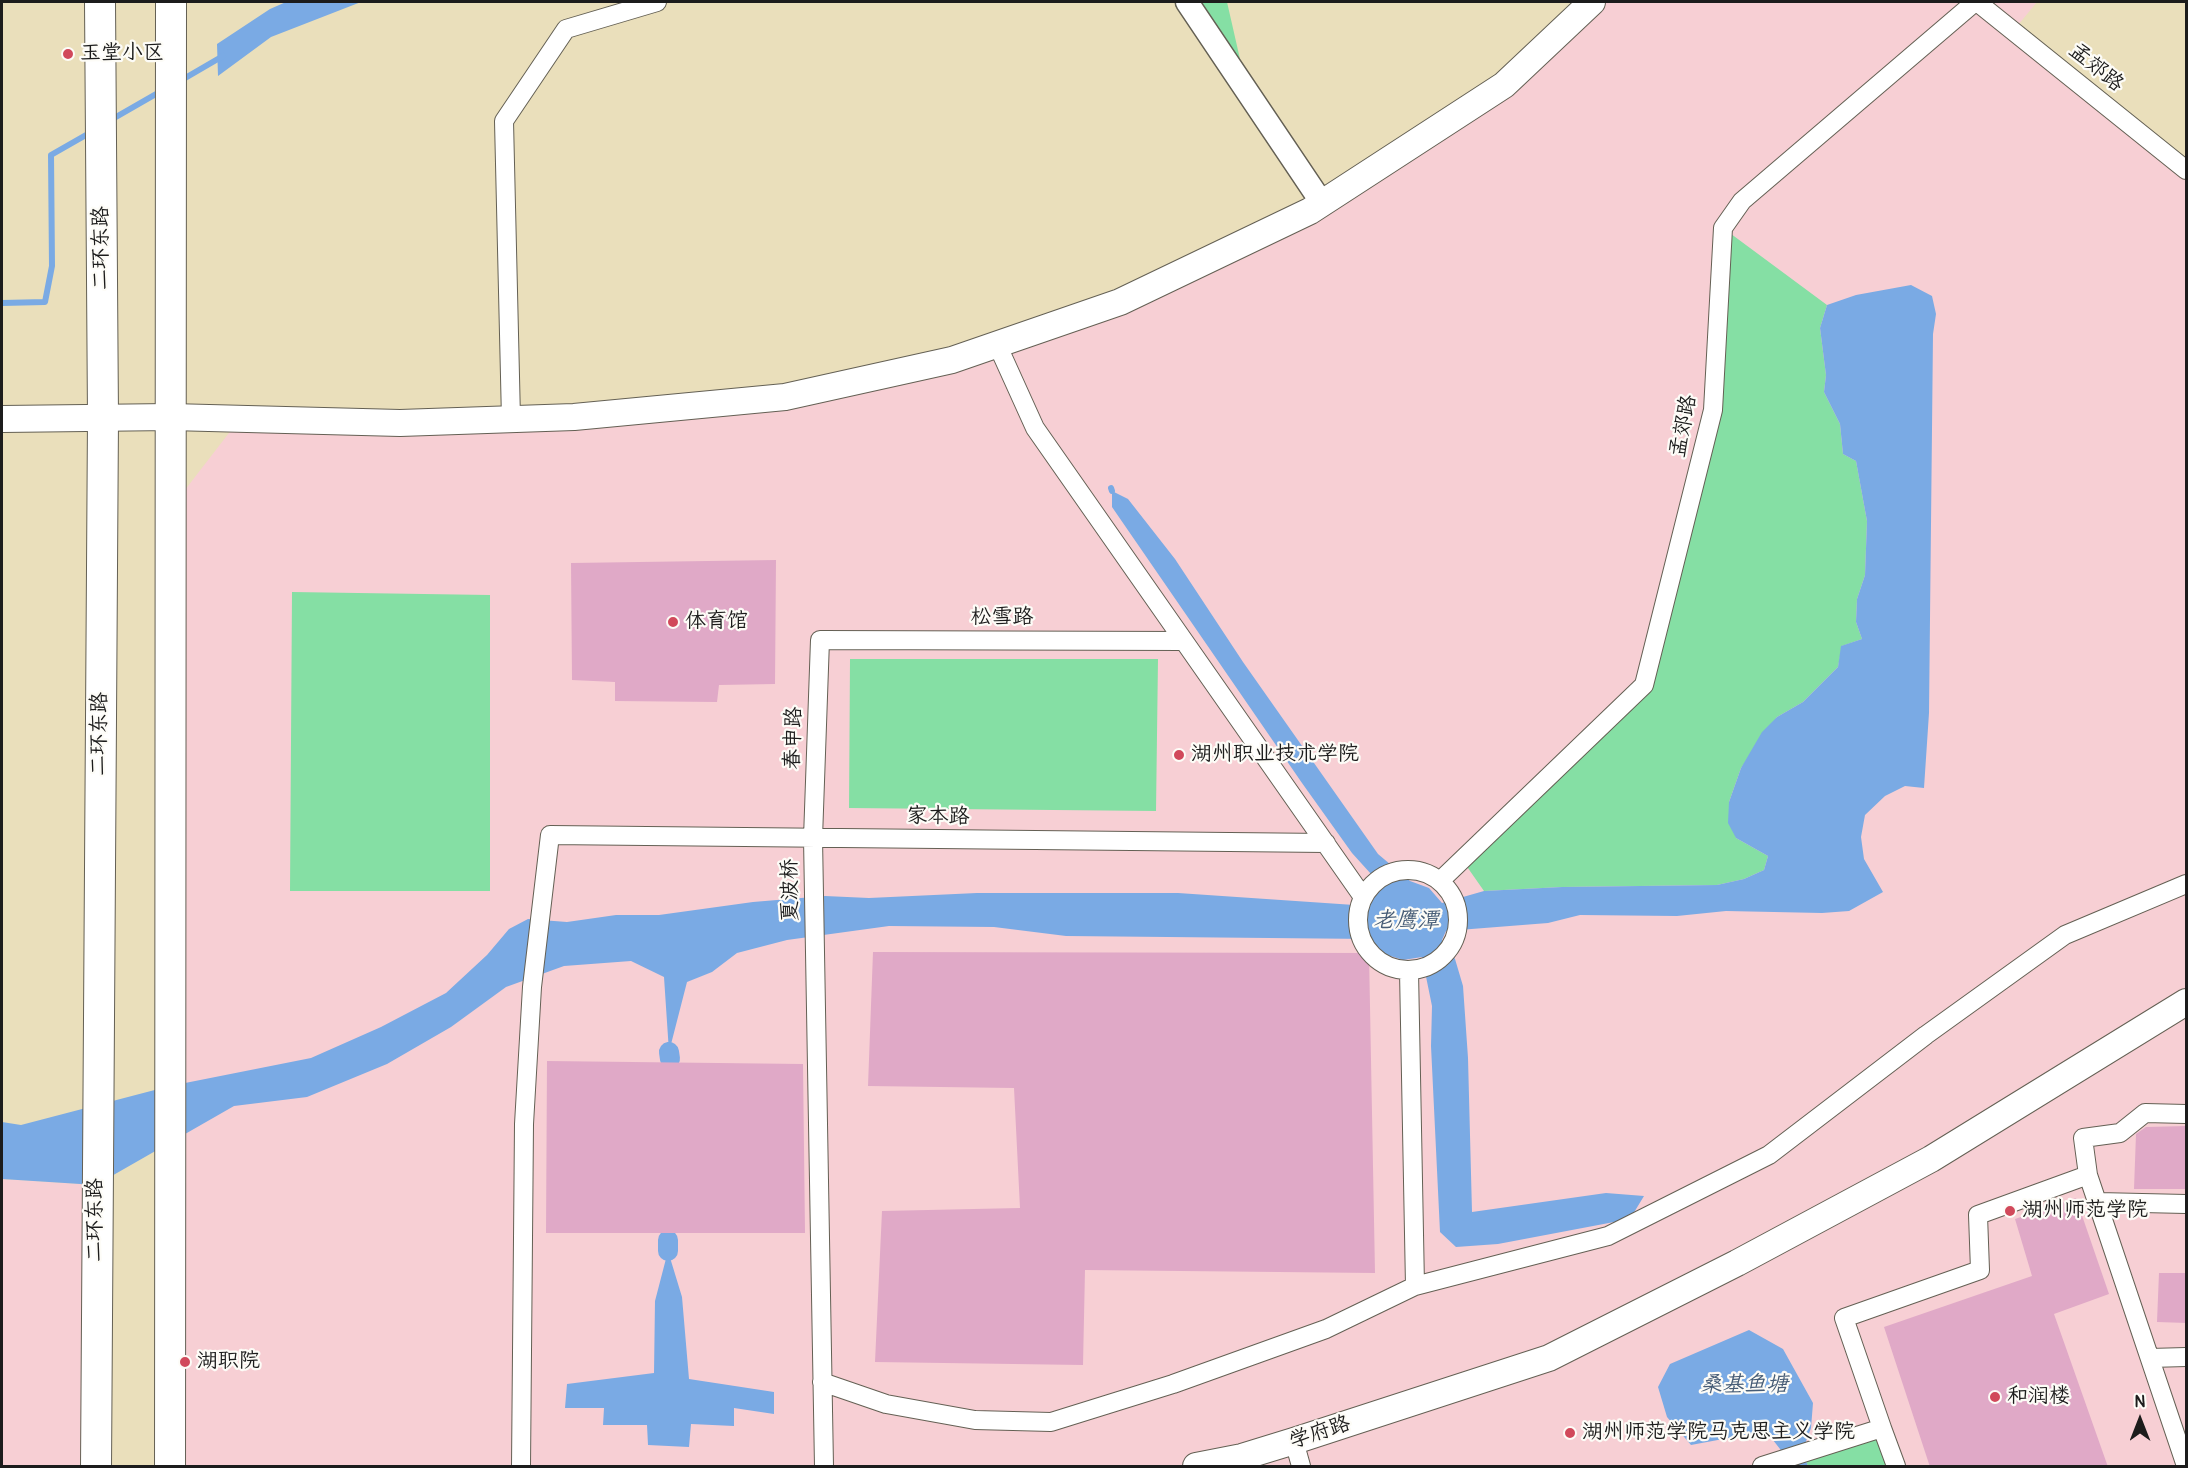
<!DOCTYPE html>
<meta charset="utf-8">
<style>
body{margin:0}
#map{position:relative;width:2188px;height:1468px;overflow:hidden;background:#eadfbb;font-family:Pangolin,sans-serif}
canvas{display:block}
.frame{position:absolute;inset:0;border:3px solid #1c1c1c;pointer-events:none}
.north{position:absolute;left:2110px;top:1390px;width:60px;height:60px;-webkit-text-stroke:4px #fdfcf7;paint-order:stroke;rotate:0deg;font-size:16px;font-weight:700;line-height:24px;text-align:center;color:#1c1c1c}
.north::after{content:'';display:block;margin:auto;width:21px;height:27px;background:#1c1c1c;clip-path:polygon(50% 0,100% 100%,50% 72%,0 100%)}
</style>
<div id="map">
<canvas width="2188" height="1468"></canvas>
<div class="frame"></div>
<div class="north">N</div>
</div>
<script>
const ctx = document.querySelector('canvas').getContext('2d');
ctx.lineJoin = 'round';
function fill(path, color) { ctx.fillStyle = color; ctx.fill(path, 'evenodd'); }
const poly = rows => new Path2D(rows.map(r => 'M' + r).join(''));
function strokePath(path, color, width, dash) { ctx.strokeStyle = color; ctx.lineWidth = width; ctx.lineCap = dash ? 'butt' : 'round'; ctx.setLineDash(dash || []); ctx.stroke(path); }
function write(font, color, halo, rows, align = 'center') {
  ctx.font = font + ' Pangolin,"LXGW WenKai TC",sans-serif'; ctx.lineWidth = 4.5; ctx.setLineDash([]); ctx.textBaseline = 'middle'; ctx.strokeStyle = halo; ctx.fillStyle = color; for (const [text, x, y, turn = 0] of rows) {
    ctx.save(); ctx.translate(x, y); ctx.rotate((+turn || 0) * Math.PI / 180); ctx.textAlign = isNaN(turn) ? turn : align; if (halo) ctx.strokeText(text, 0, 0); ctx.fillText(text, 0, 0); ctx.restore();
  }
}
fill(poly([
 [1592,2,2037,2,2014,30,2186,170,2186,1466,1196,1466,1282,1444,1184,1466,170,1466,171,508,239,420,574,417,952,360,1322,204,1504,85],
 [2,1179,96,1185,96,1466,2,1466]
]), '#f7cfd4');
fill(poly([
 [1187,2,1227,2,1240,59,1238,78],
 [1723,228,1827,305,1820,328,1826,375,1824,392,1840,424,1843,454,1856,461,1867,521,1865,575,1857,599,1856,622,1862,639,1842,646,1838,667,1803,702,1777,717,1741,768,1729,802,1736,838,1768,856,1764,870,1744,879,1717,885,1562,887,1484,891,1463,861,1644,685,1713,410],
 [292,592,490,595,490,891,290,891],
 [850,659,1158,659,1156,811,849,808],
 [1882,1428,1896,1466,1808,1466,1802,1453]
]), '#85dfa4');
fill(poly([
 [286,2,361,2,271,37,218,76,217,44,270,9],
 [1911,285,1932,296,1936,314,1933,334,1929,713,1924,788,1905,786,1885,796,1865,815,1861,837,1864,859,1883,892,1849,911,1822,913,1726,911,1677,916,1580,915,1548,923,1446,931,1442,940,1455,959,1463,986,1468,1058,1472,1212,1606,1193,1644,1196,1630,1219,1498,1244,1456,1247,1440,1232,1431,1046,1432,1006,1422,957,1403,960,1384,954,1371,939,1066,936,994,927,889,926,787,940,737,953,712,972,687,982,669,1052,664,977,631,961,564,966,506,987,451,1027,387,1064,307,1097,234,1106,96,1185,2,1179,2,1122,21,1125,170,1086,311,1058,381,1027,446,993,487,955,509,929,528,919,567,922,616,915,659,915,753,902,825,896,869,898,977,893,1178,893,1369,906,1378,892,1371,874,1352,853,1302,783,1112,507,1112,491,1128,499,1175,559,1243,662,1378,854,1410,881,1429,888,1442,903,1484,891,1562,887,1717,885,1744,879,1764,870,1768,856,1736,838,1728,823,1729,802,1741,768,1762,732,1777,717,1803,702,1838,667,1841,646,1862,639,1856,622,1857,599,1865,575,1867,521,1856,461,1843,454,1840,424,1824,392,1826,375,1820,328,1827,305,1856,295],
 [668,1251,682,1297,689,1379,774,1392,774,1414,734,1408,734,1426,691,1424,689,1447,648,1445,647,1425,603,1425,604,1408,565,1408,567,1384,654,1373,655,1301],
 [1749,1330,1783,1349,1813,1403,1811,1428,1802,1452,1808,1466,1789,1466,1787,1458,1766,1431,1691,1445,1667,1417,1658,1387,1670,1364]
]), '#7aaae4');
strokePath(poly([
 [180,81,223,56],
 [109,121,163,90],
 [2,303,45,302,52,266,51,155,93,131],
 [1111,488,1112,491]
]), '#7aaae4', 6);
strokePath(poly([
 [669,1052,670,1059],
 [668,1240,668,1251]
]), '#7aaae4', 20);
fill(poly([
 [776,560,775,684,719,685,717,702,615,701,615,682,572,680,571,563],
 [873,952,1369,953,1375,1273,1085,1270,1083,1365,875,1362,882,1211,1020,1208,1014,1088,868,1086],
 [547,1061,803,1064,805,1233,546,1233],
 [2187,1126,2187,1189,2134,1189,2136,1134,2146,1127],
 [2076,1198,2109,1294,2054,1314,2108,1467,1930,1467,1884,1327,2032,1276,2015,1219],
 [2159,1273,2187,1273,2187,1323,2157,1322]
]), '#e0a9c7');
const minor = poly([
 [1977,2,2186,170],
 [997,344,1035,428,1363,897],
 [511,419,504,121,566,29,657,2],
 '1358 920a50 50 0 1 1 100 0a50 50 0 1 1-100 0Z',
 [1441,880,1644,685,1713,410,1723,228,1742,201,1975,2],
 [1409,971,1415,1286],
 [2186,1114,2145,1113,2120,1133,2083,1138,2088,1175,2186,1466],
 [2098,1202,2186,1204],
 [2150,1358,2186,1357],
 [822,1382,886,1404,975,1420,1051,1422,1173,1384,1326,1329,1415,1286,1608,1236,1769,1155,1926,1035,2065,935,2186,884],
 [1882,1428,1844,1318,1980,1270,1978,1215,2088,1175],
 [1294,1441,1301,1466],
 [521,1466,524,1124,532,987,550,835,1326,843],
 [824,1466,813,838,820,640,1184,641],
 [1762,1466,1882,1428,1896,1466]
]);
const tertiary = poly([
 [1187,2,1322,203]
]);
const secondary = poly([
 [2,419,171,417,400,423,574,417,785,397,952,360,1120,302,1310,211,1504,85,1592,2],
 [1196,1466,1242,1457,1294,1441,1549,1358,1737,1263,1931,1159,2186,1002]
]);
const primary = poly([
 [96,1466,103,418,100,2],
 [170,1466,171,2]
]);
strokePath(minor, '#646054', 20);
strokePath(tertiary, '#646054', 25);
strokePath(secondary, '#646054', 28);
strokePath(primary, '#646054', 32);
strokePath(minor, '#fff', 18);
strokePath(tertiary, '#fff', 22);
strokePath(secondary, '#fff', 26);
strokePath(primary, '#fff', 30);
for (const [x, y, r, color] of [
 [68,54,6,"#d1495b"],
 [673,622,6,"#d1495b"],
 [1179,755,6,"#d1495b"],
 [2010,1211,6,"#d1495b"],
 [185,1362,6,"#d1495b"],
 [1995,1397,6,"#d1495b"],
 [1570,1433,6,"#d1495b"]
]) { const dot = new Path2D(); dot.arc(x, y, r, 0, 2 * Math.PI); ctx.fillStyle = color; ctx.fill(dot); strokePath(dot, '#fdfcf7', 2); }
write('21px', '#1c1c1c', '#fdfcf7', [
 ["玉堂小区",80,54],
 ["体育馆",685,622],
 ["湖州职业技术学院",1191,755],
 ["湖州师范学院",2022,1211],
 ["湖职院",197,1362],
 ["和润楼",2007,1397],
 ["湖州师范学院马克思主义学院",1582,1433]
], 'left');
write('21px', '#1c1c1c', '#fdfcf7', [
 ["孟郊路",2096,68,39],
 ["二环东路",102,248,-90],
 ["孟郊路",1684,426,-79],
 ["松雪路",1002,618],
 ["二环东路",100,734,-89],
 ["春申路",794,738,-88],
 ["家本路",938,817,1],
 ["夏波桥",791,890,-91],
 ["二环东路",96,1220,-90],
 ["学府路",1320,1433,-18]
]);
write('italic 22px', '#465c76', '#fdfcf7', [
 ["老鹰潭",1406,921],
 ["桑基鱼塘",1744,1385]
]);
</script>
